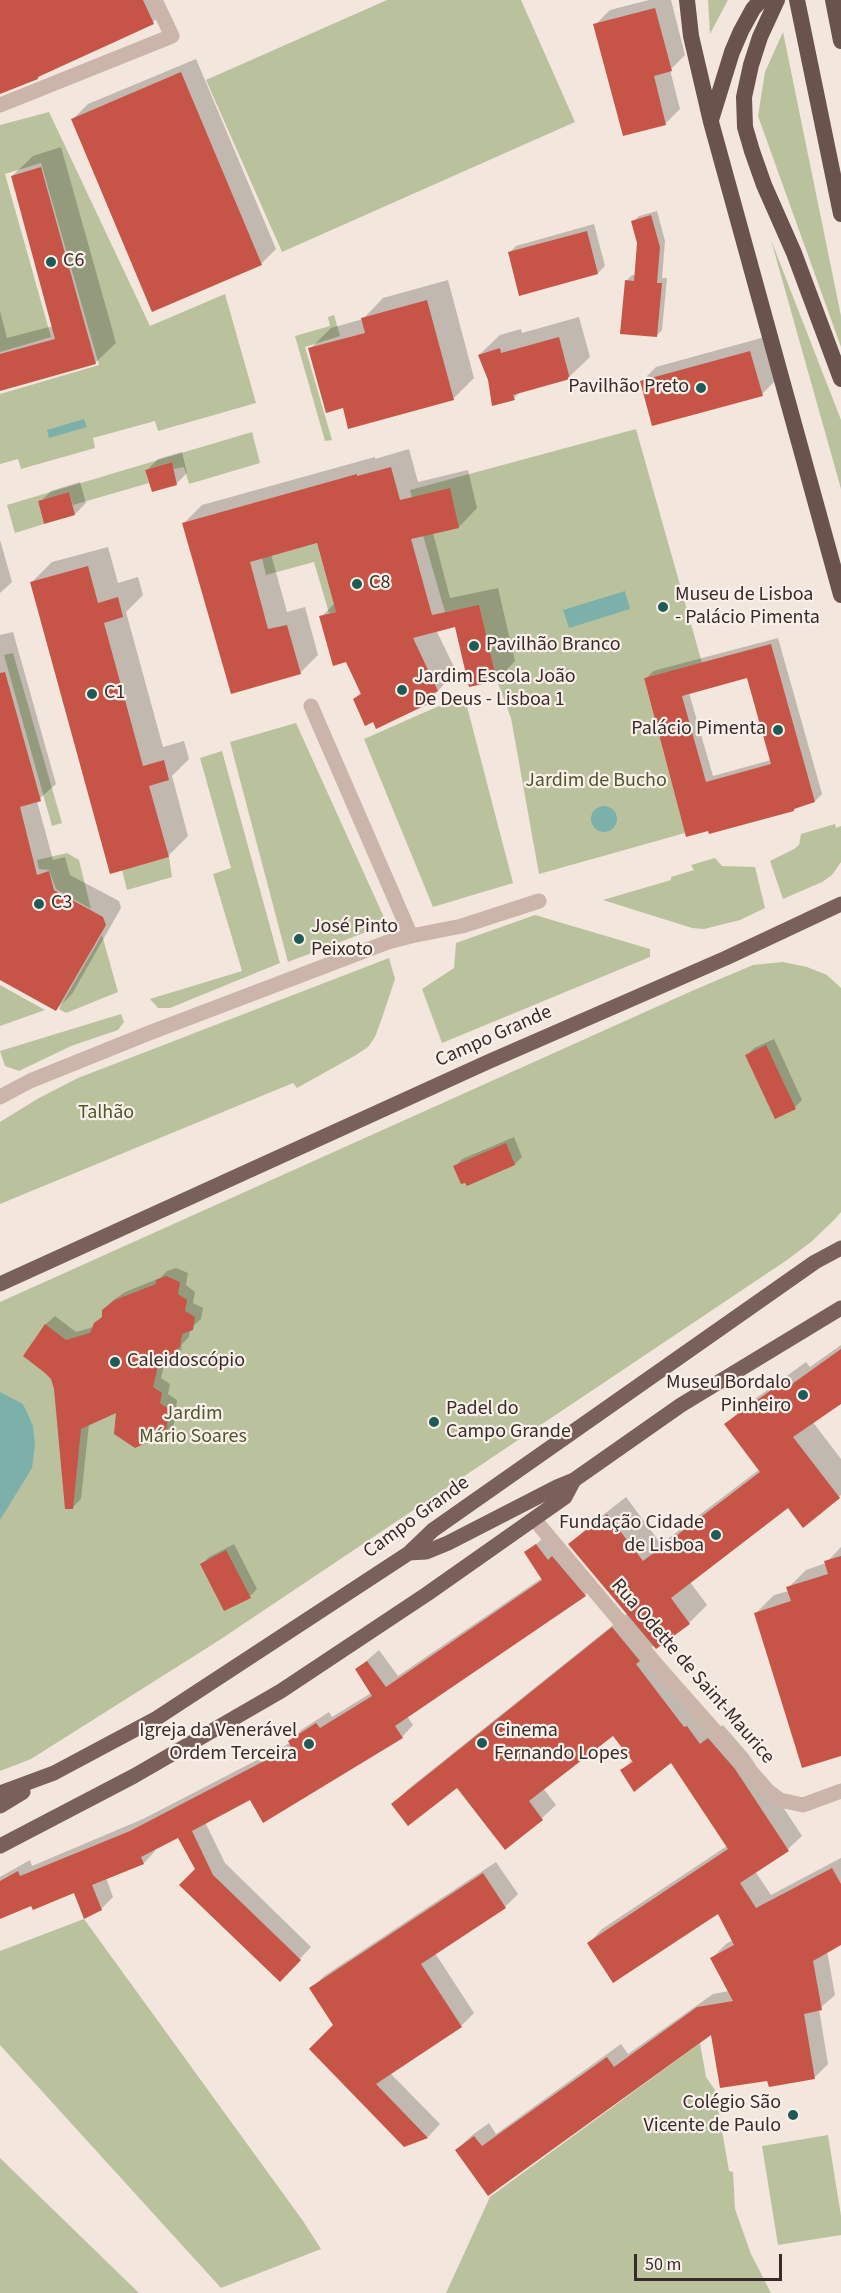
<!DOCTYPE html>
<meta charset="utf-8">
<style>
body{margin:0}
#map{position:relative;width:841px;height:2293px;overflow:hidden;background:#f2e6dd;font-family:"Source Sans 3",sans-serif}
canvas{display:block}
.scale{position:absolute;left:634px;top:2254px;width:148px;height:27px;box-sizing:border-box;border:3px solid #382b29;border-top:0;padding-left:8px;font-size:18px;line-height:21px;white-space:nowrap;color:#382b29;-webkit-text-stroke:4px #faf0ea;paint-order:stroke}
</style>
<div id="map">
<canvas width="841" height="2293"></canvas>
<div class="scale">50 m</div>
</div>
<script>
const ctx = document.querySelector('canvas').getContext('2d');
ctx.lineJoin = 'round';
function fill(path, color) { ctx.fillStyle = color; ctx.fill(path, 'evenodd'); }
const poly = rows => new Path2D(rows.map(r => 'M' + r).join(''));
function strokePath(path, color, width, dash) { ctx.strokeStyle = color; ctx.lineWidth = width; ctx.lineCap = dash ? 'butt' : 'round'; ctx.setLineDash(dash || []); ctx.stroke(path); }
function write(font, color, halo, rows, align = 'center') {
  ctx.font = font + ' "Source Sans 3",sans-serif'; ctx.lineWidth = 4.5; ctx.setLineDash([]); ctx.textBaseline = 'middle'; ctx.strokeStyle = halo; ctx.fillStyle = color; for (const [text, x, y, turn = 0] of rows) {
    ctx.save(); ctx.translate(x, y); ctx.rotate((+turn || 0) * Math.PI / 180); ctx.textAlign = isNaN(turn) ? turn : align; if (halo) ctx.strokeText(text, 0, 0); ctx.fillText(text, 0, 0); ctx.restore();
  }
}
fill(poly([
 [387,0,521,0,575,122,282,252,206,80],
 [708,0,728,0,710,34],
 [783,32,841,316,841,347,758,116,765,72],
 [49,112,150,326,225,294,256,403,158,431,155,421,93,438,95,448,21,469,18,459,0,464,0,394,99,365,41,163,5,174,51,337,0,352,0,125],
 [771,240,841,420,841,489],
 [334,315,340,336,305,347,332,440,325,441,295,336,330,326,328,317],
 [636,429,702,663,644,678,685,833,539,874,511,718,497,681,479,606,445,612,410,490],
 [252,432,260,463,189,484,184,467,174,469,171,462,145,470,149,483,73,505,69,492,38,501,44,524,15,533,7,505],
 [317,543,336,612,329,613,314,562,266,575,262,558],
 [13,653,62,823,52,826,4,655],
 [464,695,513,883,433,907,364,739],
 [296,723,387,924,288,962,230,742],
 [222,751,280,963,170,1008,158,1008,150,999,242,971,213,874,231,868,200,758],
 [835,824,836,828,841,826,841,862,832,875,822,882,783,899,770,861,794,849,799,845,801,834],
 [67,853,79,860,91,909,56,889,49,870,39,869,37,860],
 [169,857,172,877,127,890,122,870],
 [715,858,722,866,755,867,765,908,740,920,704,929,692,928,603,900,671,880,671,877,694,870,691,865],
 [535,915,650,949,650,957,442,1043,422,989,454,968,456,943],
 [102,935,118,992,66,1013,59,1009],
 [389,958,395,979,382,1018,375,1037,368,1047,356,1055,297,1088,293,1083,0,1204,0,1122,39,1098,78,1078],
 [783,962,807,967,827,975,841,988,841,1212,835,1219,811,1242,787,1260,218,1641,31,1759,0,1771,0,1302,694,990,753,965],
 [0,985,45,1010,0,1026],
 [121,1014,124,1022,118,1030,71,1046,19,1071,5,1066,0,1051],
 [84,1919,303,2221,321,2249,221,2288,0,2045,0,1951],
 [700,2043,706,2077,715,2090,729,2171,733,2172,735,2209,751,2254,771,2293,446,2293,490,2197],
 [828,2135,841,2216,841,2235,778,2245,762,2146],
 [0,2158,139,2293,0,2293]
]), '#bac29d');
fill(poly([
 [84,419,87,427,49,438,47,430],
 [625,591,630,609,569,628,563,610],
 '591 819a13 13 0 1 1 26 0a13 13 0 1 1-26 0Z',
 [0,1392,23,1404,33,1426,35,1445,32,1468,0,1520]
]), '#7cb0ab');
fill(poly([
 [0,0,158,0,163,12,153,22,42,73,38,78,0,93],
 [649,0,671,0,685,55,670,70,680,109,666,123,624,134,595,25,610,10],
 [196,59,276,249,261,264,73,119,88,104],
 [61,147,116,343,95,363,0,390,0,311,7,338,53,326,12,176,33,156],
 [657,211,665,241,662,278,667,278,662,330,656,336,627,280,632,275,636,275,638,243,633,222,639,216],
 [594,224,605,266,598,273,509,253,516,246],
 [448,280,474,378,453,399,344,406,310,349,331,328,363,319,383,298],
 [579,317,590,357,569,377,521,391,514,398,489,380,479,355,500,335,521,329,522,333],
 [765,337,776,380,762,394,642,381,656,367],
 [409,449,418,482,468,470,477,508,459,527,433,533,450,598,498,588,515,661,497,680,470,686,456,625,436,630,456,671,427,703,354,699,362,692,321,617,335,603,318,541,271,554,287,612,305,607,318,655,300,673,184,523,202,505,375,457,375,459],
 [182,452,187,473,176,484,147,470,158,459],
 [80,482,86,503,75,514,40,502,51,491],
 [0,540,12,582,0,593],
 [108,547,118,583,138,577,143,595,126,612,163,747,184,741,189,759,172,776,188,836,168,856,31,583,52,562],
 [13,632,56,784,37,801,53,860,65,857,70,875,119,901,121,908,72,994,56,1010,0,979,0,635],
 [778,638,822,794,815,801,798,806,794,810,710,829,646,679,653,671],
 [748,676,771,760,713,776,689,693],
 [774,1039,802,1100,795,1107,747,1055,754,1048],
 [514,1137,522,1157,515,1164,468,1184,455,1167,462,1159],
 [176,1268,188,1273,186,1285,195,1292,193,1303,203,1308,201,1319,190,1329,189,1337,182,1344,181,1350,172,1359,165,1361,161,1378,170,1384,168,1394,177,1400,174,1424,165,1433,118,1411,89,1424,81,1499,72,1508,56,1388,52,1379,25,1355,46,1324,55,1316,76,1332,94,1327,104,1315,103,1310,112,1301,125,1292,160,1278,167,1271],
 [841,1345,841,1402,812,1421,841,1459,841,1495,803,1526,789,1506,690,1582,707,1605,689,1623,656,1647,654,1645,649,1650,714,1731,723,1725,749,1755,802,1836,788,1849,755,1871,771,1895,841,1858,841,1944,827,1951,835,1995,819,2009,828,2064,814,2078,769,2079,712,2033,488,2194,457,2150,471,2136,489,2123,496,2134,621,2044,628,2054,713,1994,729,1991,712,1958,726,1944,733,1940,718,1912,589,1943,602,1929,727,1846,671,1761,622,1770,633,1759,614,1734,543,1788,556,1805,542,1818,505,1847,458,1786,393,1804,407,1790,628,1613,570,1544,588,1527,626,1497,661,1544,760,1469,726,1424,744,1407,806,1362,810,1367],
 [548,1534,597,1584,585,1595,407,1716,413,1725,402,1737,251,1798,205,1822,225,1863,311,1947,280,1980,197,1869,178,1836,154,1849,155,1851,144,1863,106,1878,113,1897,101,1909,74,1891,32,1904,0,1917,0,1877,30,1860,32,1866,143,1819,290,1743,301,1730,329,1712,332,1717,371,1693,357,1669,379,1650,398,1676,542,1578,526,1553],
 [234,1544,257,1589,250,1596,202,1564,209,1557],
 [841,1547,841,1755,756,1613,774,1595,789,1591,788,1588,806,1570,826,1563],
 [496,1862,518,1894,505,1907,435,1953,474,2013,461,2026,390,2073,440,2124,428,2137,405,2146,335,2025,311,1989,324,1976]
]), '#0003');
fill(poly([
 [0,0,143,0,154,24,38,77,38,79,0,94],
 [655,8,672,71,654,76,666,125,623,136,593,24],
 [181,72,262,265,152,312,71,119],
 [41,167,96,364,0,391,0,354,55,339,11,176],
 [651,215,660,247,657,283,662,283,657,337,620,334,625,280,634,281,637,243,631,221],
 [587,231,598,274,519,296,508,252],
 [427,300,454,400,348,429,343,408,326,413,308,348,365,333,361,318],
 [559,337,570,379,513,395,515,400,492,406,488,380,478,355,500,348,501,353],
 [750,351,763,396,652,426,640,381],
 [172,462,177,485,152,492,145,470],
 [391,467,400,500,450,488,459,528,411,539,432,615,479,605,497,681,469,687,455,627,413,638,438,691,425,697,428,704,376,729,373,722,365,726,353,699,361,694,346,662,333,666,319,616,336,612,317,543,250,562,268,629,287,625,301,674,231,694,182,523,357,474,357,476],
 [69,492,75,515,44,524,38,501],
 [88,566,98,603,118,597,123,617,104,623,143,766,164,760,169,780,149,786,169,857,110,874,30,582],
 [771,644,815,802,794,809,794,811,709,834,708,831,686,837,644,678],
 [747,678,771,764,706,782,682,696],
 [5,672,41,801,20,807,37,875,49,871,54,890,103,917,106,925,56,1011,0,980,0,673],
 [766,1045,796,1109,775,1119,745,1055],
 [506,1143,515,1165,467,1186,465,1183,461,1184,453,1166],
 [166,1276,180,1282,178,1294,187,1300,185,1311,195,1317,193,1330,182,1334,180,1347,174,1351,173,1360,158,1366,153,1387,162,1393,160,1403,169,1409,166,1434,135,1448,114,1434,116,1413,81,1429,73,1509,65,1509,54,1389,51,1379,45,1373,23,1356,45,1324,66,1340,90,1333,94,1323,102,1317,102,1310,115,1300,156,1284,156,1280],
 [841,1349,841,1404,793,1437,840,1498,803,1528,788,1508,671,1598,690,1624,656,1649,568,1544,607,1514,643,1561,760,1472,724,1424,788,1378,792,1384],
 [536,1544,548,1560,552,1556,586,1596,395,1726,403,1738,263,1823,250,1800,192,1831,213,1875,301,1960,280,1982,179,1885,195,1869,178,1838,141,1857,144,1864,92,1885,102,1910,84,1919,74,1893,33,1910,31,1906,0,1919,0,1881,18,1871,20,1876,130,1831,291,1747,288,1741,316,1723,320,1728,372,1696,355,1669,367,1661,386,1687,542,1580,524,1552],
 [226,1550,251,1598,224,1611,200,1564],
 [841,1556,841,1756,802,1768,754,1613,791,1601,786,1587,828,1574,824,1561],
 [612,1627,640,1661,636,1664,684,1727,687,1726,700,1744,708,1738,735,1769,789,1851,740,1883,756,1908,832,1868,841,1884,841,1945,813,1961,822,2010,804,2014,815,2079,769,2087,767,2081,720,2088,711,2035,488,2196,455,2150,474,2136,482,2146,607,2057,614,2067,697,2007,733,2001,710,1958,734,1945,718,1914,613,1983,587,1943,728,1849,671,1763,634,1792,620,1770,633,1762,613,1736,529,1801,543,1820,505,1850,457,1788,408,1826,391,1804],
 [483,1873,506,1908,421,1964,462,2027,376,2084,428,2138,404,2147,309,2049,333,2025,309,1988]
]), '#c65547');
strokePath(poly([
 [0,105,172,36,155,0],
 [311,706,411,936],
 [0,1097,30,1081,149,1033,388,942,411,936,462,926,539,901],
 [534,1519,661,1670,768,1791,780,1800,803,1805,841,1791]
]), '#cbb4a9', 15);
strokePath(poly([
 [0,1284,490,1061,726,958,841,904],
 [409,1553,426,1552,448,1543,557,1487,574,1480],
 [0,1793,54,1773,157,1718,409,1553,433,1530,815,1262,841,1248],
 [0,1806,23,1792],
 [0,1846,134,1776,281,1691,427,1594,565,1497,574,1480,681,1405,841,1308]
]), '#7a605a', 15);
strokePath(poly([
 [687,0,691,36,711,122,841,595],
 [777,0,760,37,751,65,744,97,745,127,752,151,764,185,794,253,841,379],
 [797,0,841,214],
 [833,0,841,41],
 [711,120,732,52,741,31,753,9,761,0]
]), '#6a524d', 16);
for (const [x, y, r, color] of [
 [51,262,6,"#1e5a56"],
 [701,388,6,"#1e5a56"],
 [357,584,6,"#1e5a56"],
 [663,607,6,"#1e5a56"],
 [474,646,6,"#1e5a56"],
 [402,690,6,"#1e5a56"],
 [92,694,6,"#1e5a56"],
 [778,730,6,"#1e5a56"],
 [39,904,6,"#1e5a56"],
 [299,939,6,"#1e5a56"],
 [115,1362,6,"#1e5a56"],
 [803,1395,6,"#1e5a56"],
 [434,1422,6,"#1e5a56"],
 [716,1535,6,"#1e5a56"],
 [482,1743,6,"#1e5a56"],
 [309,1744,6,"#1e5a56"],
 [793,2115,6,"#1e5a56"]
]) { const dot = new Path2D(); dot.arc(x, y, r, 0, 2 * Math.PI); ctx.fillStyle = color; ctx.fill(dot); strokePath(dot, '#faf0ea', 2); }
write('20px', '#382b29', '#faf0ea', [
 ["C6",63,262],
 ["Pavilhão Preto",689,388,"right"],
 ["C8",369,584],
 ["Museu de Lisboa",675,596],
 ["- Palácio Pimenta",675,619],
 ["Pavilhão Branco",486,646],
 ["Jardim Escola João",414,678],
 ["De Deus - Lisboa 1",414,701],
 ["C1",104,694],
 ["Palácio Pimenta",766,730,"right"],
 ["C3",51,904],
 ["José Pinto",311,928],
 ["Peixoto",311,951],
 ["Caleidoscópio",127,1362],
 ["Museu Bordalo",791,1384,"right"],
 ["Pinheiro",791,1407,"right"],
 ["Padel do",446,1410],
 ["Campo Grande",446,1433],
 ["Fundação Cidade",704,1524,"right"],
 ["de Lisboa",704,1547,"right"],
 ["Igreja da Venerável",297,1732,"right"],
 ["Ordem Terceira",297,1755,"right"],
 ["Cinema",494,1732],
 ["Fernando Lopes",494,1755],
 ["Colégio São",781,2104,"right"],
 ["Vicente de Paulo",781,2127,"right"]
], 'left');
write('20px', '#4d562c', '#faf0ea', [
 ["Jardim de Bucho",596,782],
 ["Talhão",106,1114],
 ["Jardim",193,1415],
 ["Mário Soares",193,1438]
]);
write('20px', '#382b29', '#faf0ea', [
 ["Campo Grande",494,1037,-24],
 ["Campo Grande",417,1518,-36],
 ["Rua Odette de Saint-Maurice",692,1672,49]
]);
</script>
